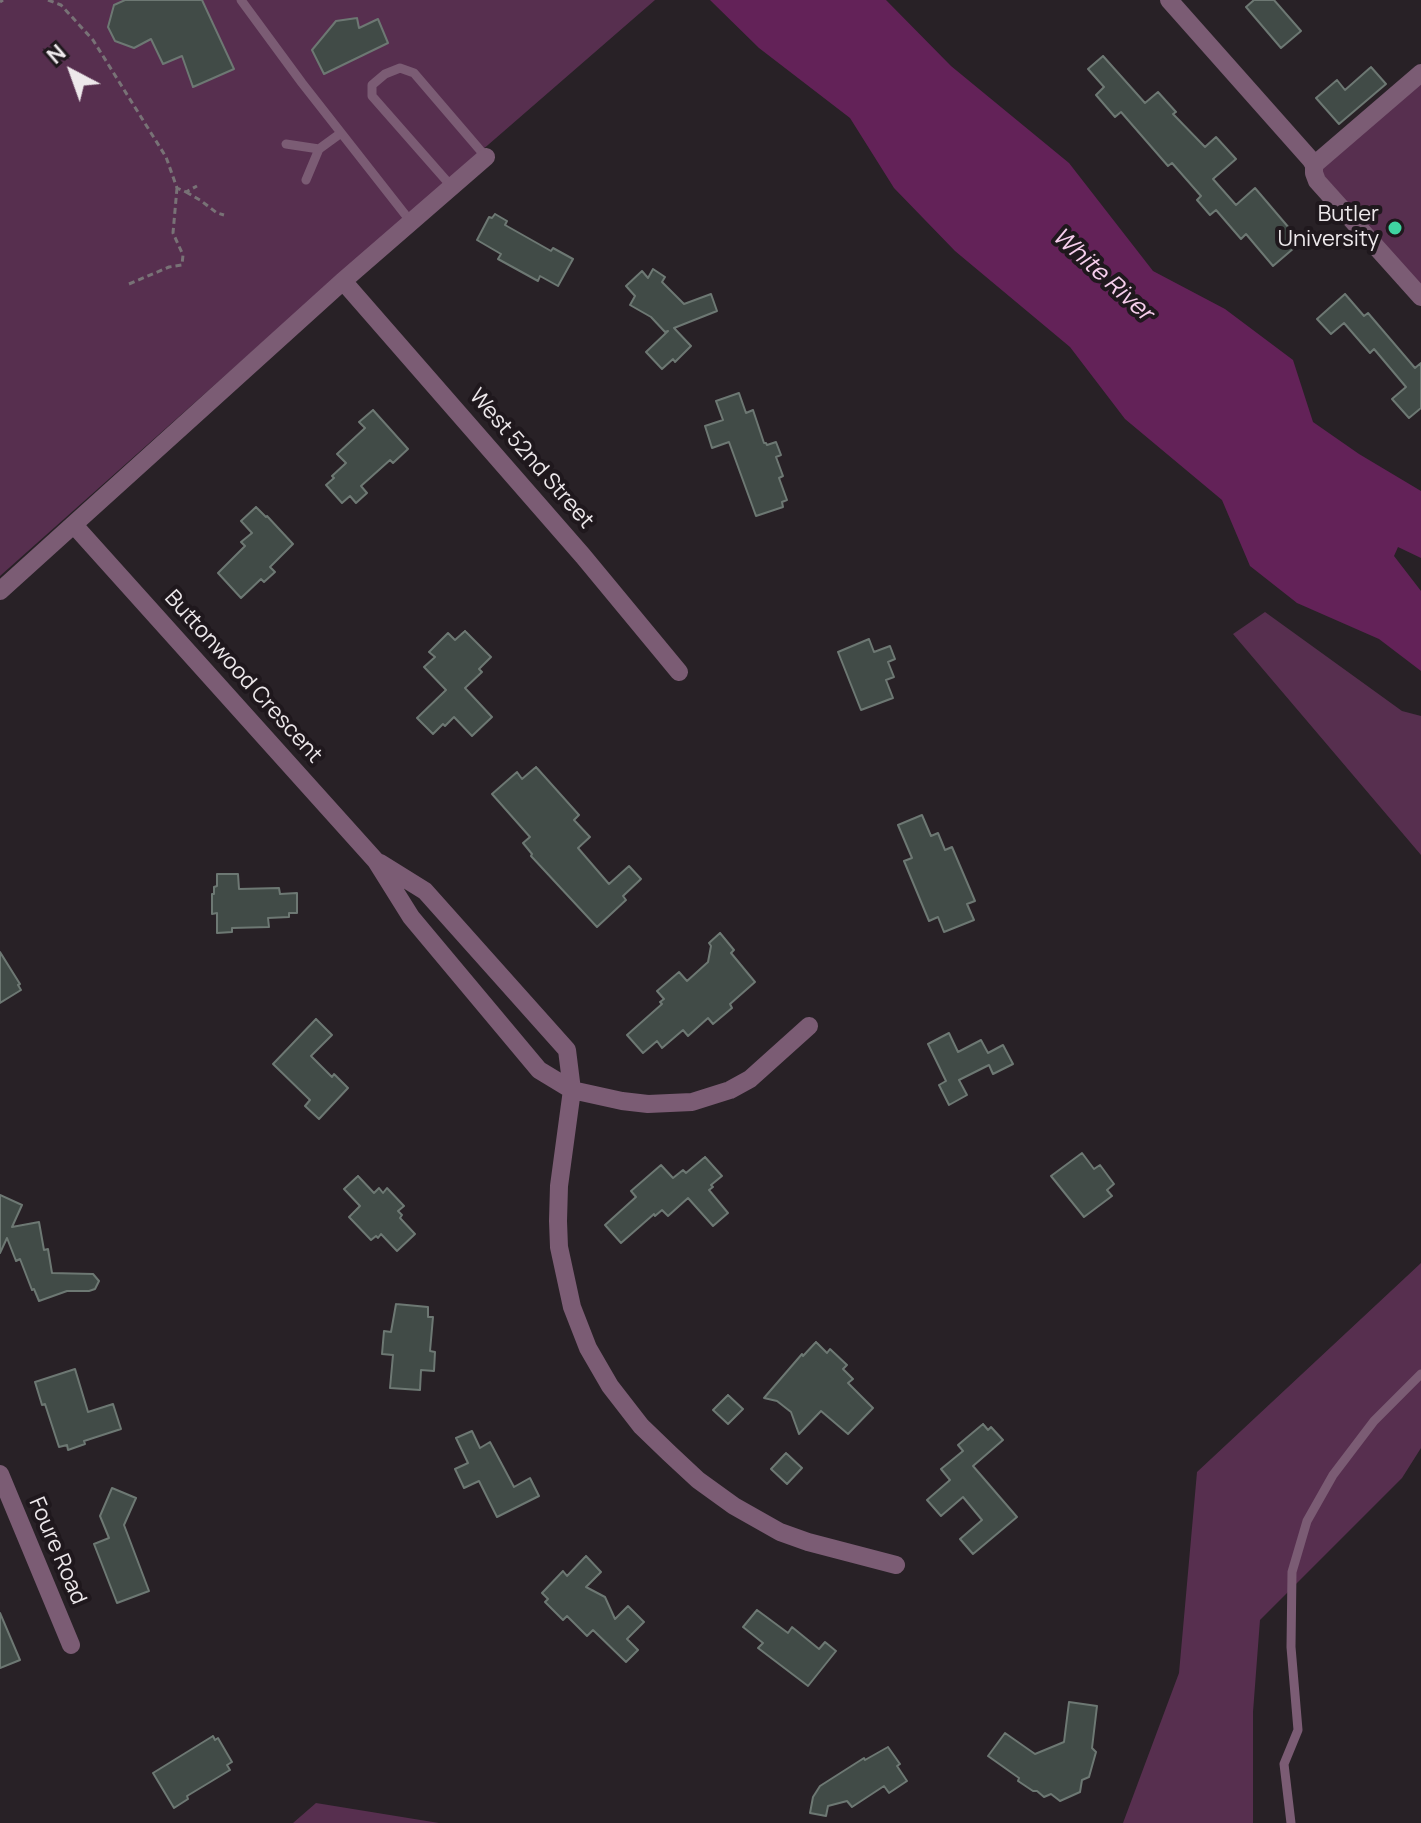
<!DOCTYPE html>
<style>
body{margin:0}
#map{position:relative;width:1421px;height:1823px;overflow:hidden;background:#282126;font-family:Manrope,sans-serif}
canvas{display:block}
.north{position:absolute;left:32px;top:32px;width:80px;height:80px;-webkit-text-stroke:6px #1f181d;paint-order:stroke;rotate:319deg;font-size:22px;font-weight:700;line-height:32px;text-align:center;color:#ede8eb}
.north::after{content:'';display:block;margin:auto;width:28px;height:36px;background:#ede8eb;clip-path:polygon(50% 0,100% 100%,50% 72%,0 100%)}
</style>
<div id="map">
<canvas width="1421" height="1823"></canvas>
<div class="north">N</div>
</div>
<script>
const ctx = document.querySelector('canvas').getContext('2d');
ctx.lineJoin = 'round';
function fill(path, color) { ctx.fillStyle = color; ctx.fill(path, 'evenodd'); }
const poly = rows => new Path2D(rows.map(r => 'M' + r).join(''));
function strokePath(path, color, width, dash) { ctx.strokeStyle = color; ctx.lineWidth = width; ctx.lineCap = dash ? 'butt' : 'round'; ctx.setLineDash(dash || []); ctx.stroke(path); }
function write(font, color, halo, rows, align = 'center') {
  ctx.font = font + ' Manrope,sans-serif'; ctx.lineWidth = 8; ctx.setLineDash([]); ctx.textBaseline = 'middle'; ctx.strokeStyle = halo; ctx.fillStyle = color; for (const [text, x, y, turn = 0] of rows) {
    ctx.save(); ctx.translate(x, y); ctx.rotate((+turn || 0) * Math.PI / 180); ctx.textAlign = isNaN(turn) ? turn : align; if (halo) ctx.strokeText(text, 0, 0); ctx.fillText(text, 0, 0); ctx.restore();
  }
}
fill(poly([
 [0,0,655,0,329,283,0,576],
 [1421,80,1421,287,1317,168],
 [1265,612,1402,711,1421,716,1421,855,1233,634],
 [1421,1263,1421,1448,1402,1478,1260,1620,1253,1712,1253,1823,1123,1823,1179,1673,1197,1472],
 [316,1803,439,1823,293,1823]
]), '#572f4f');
fill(poly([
 [710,0,886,0,951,66,1069,163,1153,271,1225,309,1293,360,1313,422,1359,454,1421,491,1421,558,1398,547,1394,556,1421,591,1421,671,1379,639,1297,603,1250,566,1222,500,1125,419,1070,347,955,251,894,188,850,118,759,48]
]), '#632258');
const building = poly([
 [125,0,202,0,234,69,193,87,182,56,163,64,151,39,134,48,115,41,108,27,114,5,125,0],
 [1254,0,1274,0,1301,31,1281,48,1246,7,1254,0],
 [357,18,359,28,378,19,388,43,324,74,312,50,336,21,357,18],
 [1103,56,1145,103,1158,92,1176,112,1173,114,1205,147,1216,137,1236,159,1213,179,1236,205,1255,188,1301,242,1273,266,1246,234,1241,239,1216,210,1210,215,1197,200,1201,196,1172,163,1168,166,1121,112,1115,117,1096,95,1104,87,1088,69,1103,56],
 [1371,67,1386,84,1339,124,1316,98,1337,80,1345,90,1371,67],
 [495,214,507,221,505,225,551,251,553,248,573,259,558,286,540,276,538,281,498,259,501,254,477,240,489,217,492,218,495,214],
 [653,269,665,277,662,282,684,304,711,294,717,311,674,328,691,346,675,362,673,359,662,369,646,352,668,331,665,332,651,317,630,305,635,296,626,286,642,271,648,278,653,269],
 [1345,294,1364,316,1368,313,1415,368,1421,363,1421,408,1409,418,1392,399,1406,387,1374,349,1370,353,1344,323,1331,334,1317,319,1345,294],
 [739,393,746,413,753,410,764,443,766,443,767,445,776,442,781,455,776,457,783,476,779,478,787,500,782,502,783,507,756,516,729,442,712,448,705,426,723,420,716,401,739,393],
 [373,410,408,449,393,463,390,460,361,486,367,493,356,503,350,496,342,503,326,485,334,478,332,476,346,463,337,454,365,428,359,422,373,410],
 [256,507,266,517,267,516,293,544,270,567,275,572,264,582,261,579,241,598,218,573,245,546,241,542,252,533,241,521,256,507],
 [465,631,491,657,479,669,482,672,465,688,492,717,472,736,454,717,445,726,443,724,433,734,417,718,446,690,424,667,435,657,429,652,448,633,455,640,465,631],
 [869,639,874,652,890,646,895,659,888,662,894,677,886,680,893,698,861,710,838,652,869,639],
 [536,767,579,815,574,820,590,837,578,848,609,884,629,866,641,879,623,896,626,900,597,927,531,856,532,854,523,843,530,837,492,794,517,772,522,779,536,767],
 [922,815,931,836,938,833,945,850,952,847,975,901,967,904,974,920,944,932,938,917,929,921,904,861,912,858,898,825,922,815],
 [217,874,238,874,239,889,279,888,280,894,297,893,297,913,289,913,289,917,268,918,269,927,232,928,232,932,217,933,217,913,212,914,212,894,214,894,214,887,217,886,217,874],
 [720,933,734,950,731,953,755,982,730,1004,732,1008,713,1024,708,1018,688,1036,683,1030,662,1048,657,1041,643,1053,627,1035,662,1004,660,1002,664,999,657,991,679,972,687,981,708,962,711,946,709,943,720,933],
 [0,952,20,984,18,985,21,990,0,1003,0,952],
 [316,1019,332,1035,311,1056,332,1077,334,1074,348,1088,319,1119,305,1106,310,1100,273,1064,316,1019],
 [949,1033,958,1052,981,1040,988,1053,1003,1045,1013,1064,993,1074,989,1065,959,1080,967,1095,949,1105,939,1085,946,1081,928,1044,949,1033],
 [1082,1153,1094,1169,1100,1165,1114,1184,1107,1190,1112,1196,1084,1217,1051,1176,1082,1153],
 [705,1157,722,1176,711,1185,713,1187,709,1190,728,1213,713,1226,688,1198,668,1216,662,1210,655,1216,654,1214,621,1243,605,1225,636,1197,631,1191,661,1165,673,1178,683,1170,686,1173,705,1157],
 [358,1176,374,1193,379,1188,383,1193,387,1188,404,1206,398,1211,402,1215,400,1218,415,1234,397,1251,381,1234,378,1238,376,1236,371,1240,349,1217,360,1206,344,1189,358,1176],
 [0,1195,22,1205,12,1227,39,1222,44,1250,48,1249,52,1273,93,1274,99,1281,95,1289,89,1291,67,1291,39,1301,34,1289,32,1290,20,1259,16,1261,7,1238,0,1253,0,1195],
 [396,1304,428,1307,428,1317,433,1317,430,1351,435,1352,434,1371,421,1370,420,1390,390,1388,393,1355,382,1354,384,1331,391,1332,396,1304],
 [816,1342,827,1353,830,1349,847,1365,843,1369,853,1379,848,1383,873,1408,848,1434,821,1411,799,1434,791,1412,777,1401,764,1398,802,1354,803,1356,816,1342],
 [75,1369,88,1412,113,1404,121,1429,84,1441,85,1444,68,1450,67,1445,59,1447,45,1404,42,1405,35,1382,75,1369],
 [728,1395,743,1409,728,1424,713,1410,728,1395],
 [983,1424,988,1430,991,1427,1003,1440,973,1466,1017,1517,973,1554,960,1539,982,1520,963,1497,941,1516,927,1500,950,1480,941,1469,963,1451,958,1445,983,1424],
 [472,1431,480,1448,490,1442,514,1487,530,1478,539,1496,497,1517,479,1481,464,1488,455,1469,468,1463,456,1438,472,1431],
 [786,1453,802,1468,787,1484,771,1469,786,1453],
 [112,1488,136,1498,124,1525,149,1591,117,1603,94,1544,109,1538,100,1516,112,1488],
 [586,1556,601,1572,586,1587,605,1597,615,1619,628,1606,644,1622,627,1639,638,1650,626,1662,593,1630,587,1636,567,1616,563,1620,545,1602,548,1599,542,1593,563,1571,567,1576,586,1556],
 [757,1610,788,1633,792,1627,819,1649,825,1642,836,1651,808,1686,758,1648,763,1643,743,1627,757,1610],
 [0,1613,20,1660,0,1668,0,1613],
 [1069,1702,1097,1706,1092,1748,1096,1752,1089,1777,1082,1780,1080,1792,1060,1801,1051,1794,1044,1797,1037,1791,1033,1791,1018,1781,1019,1778,988,1756,1005,1733,1035,1754,1064,1742,1069,1702],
 [213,1736,215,1740,218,1738,232,1762,227,1765,230,1770,187,1796,188,1799,174,1808,153,1773,213,1736],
 [888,1747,900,1764,897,1766,907,1781,889,1793,884,1786,852,1807,847,1801,828,1806,826,1816,810,1813,813,1797,820,1786,864,1758,865,1760,888,1747]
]);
fill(building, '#414b47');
strokePath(building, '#6d7873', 2);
strokePath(poly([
 [48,0,61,5,93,40,166,157,177,188,186,192,197,186],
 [0,2,3,0],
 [186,192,200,200,217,213,224,215],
 [129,284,169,267,182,265,183,255,173,233,177,188]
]), '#787276', 3, [6, 4]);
strokePath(poly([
 [241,0,302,83,411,222],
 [286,144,319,149],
 [306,180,319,149,341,133],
 [452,187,372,96,372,85,385,74,400,68,414,73,486,157],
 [1291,1823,1284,1764,1298,1730,1291,1647,1292,1572,1307,1521,1333,1475,1374,1421,1421,1374]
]), '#7b5c74', 9);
strokePath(poly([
 [1169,0,1311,160,1314,165,1314,173,1317,181,1421,297],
 [1314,165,1421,73],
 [343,281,583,556,679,672],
 [74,525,376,861,411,917,539,1070,572,1090,622,1101,648,1104,692,1102,730,1090,750,1079,809,1026],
 [0,591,343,281,486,157],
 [380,863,425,891,567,1050,572,1090,559,1186,558,1221,559,1247,572,1307,588,1348,610,1386,641,1426,669,1453,698,1480,734,1506,780,1532,808,1542,896,1565],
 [0,1474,71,1645]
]), '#7b5c74', 18);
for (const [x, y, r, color] of [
 [1395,228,8,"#3fd4a2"]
]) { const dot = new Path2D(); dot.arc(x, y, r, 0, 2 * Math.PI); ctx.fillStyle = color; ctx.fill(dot); strokePath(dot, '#1f181d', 3); }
write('22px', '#ede8eb', '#1f181d', [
 ["Butler",1379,215],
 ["University",1379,240]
], 'right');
write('22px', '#ede8eb', '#1f181d', [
 ["West 52nd Street",531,459,49],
 ["Buttonwood Crescent",243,677,48],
 ["Foure Road",57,1551,67]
]);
write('italic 24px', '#f7cfed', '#1f181d', [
 ["White River",1102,275,42]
]);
</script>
